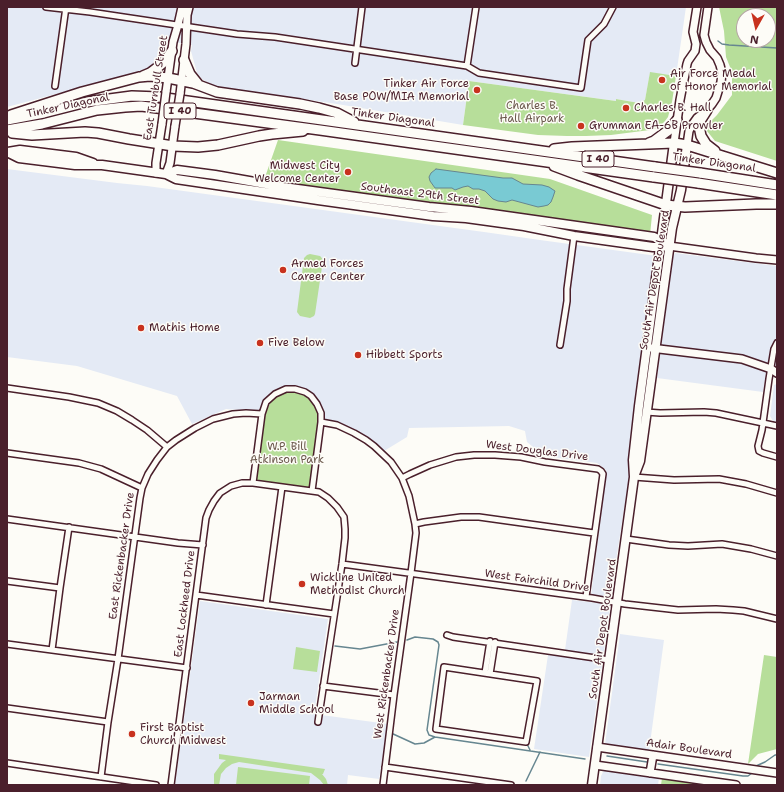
<!DOCTYPE html>
<style>
body{margin:0}
#map{position:relative;width:784px;height:792px;overflow:hidden;background:#fdfcf7;font-family:"Shantell Sans",sans-serif}
canvas{display:block}
.frame{position:absolute;inset:0;border:8px solid #4a1f2b;pointer-events:none}
.north{position:absolute;left:736px;top:8px;width:40px;height:40px;box-sizing:border-box;background:#fdfcf7;border:1px solid #b5a4a5;border-radius:50%;rotate:188deg;font-size:11px;font-weight:700;line-height:16px;text-align:center;color:#4a1f2b}
.north::after{content:'';display:block;margin:auto;width:14px;height:18px;background:#c8321e;clip-path:polygon(50% 0,100% 100%,50% 72%,0 100%)}
</style>
<div id="map">
<canvas width="784" height="792"></canvas>
<div class="frame"></div>
<div class="north">N</div>
</div>
<script>
const ctx = document.querySelector('canvas').getContext('2d');
ctx.lineJoin = 'round';
function fill(path, color) { ctx.fillStyle = color; ctx.fill(path, 'evenodd'); }
const poly = rows => new Path2D(rows.map(r => 'M' + r).join(''));
function strokePath(path, color, width, dash) { ctx.strokeStyle = color; ctx.lineWidth = width; ctx.lineCap = dash ? 'butt' : 'round'; ctx.setLineDash(dash || []); ctx.stroke(path); }
function write(font, color, halo, rows, align = 'center') {
  ctx.font = font + ' "Shantell Sans",sans-serif'; ctx.lineWidth = 3; ctx.setLineDash([]); ctx.textBaseline = 'middle'; ctx.strokeStyle = halo; ctx.fillStyle = color; for (const [text, x, y, turn = 0] of rows) {
    ctx.save(); ctx.translate(x, y); ctx.rotate((+turn || 0) * Math.PI / 180); ctx.textAlign = isNaN(turn) ? turn : align; if (halo) ctx.strokeText(text, 0, 0); ctx.fillText(text, 0, 0); ctx.restore();
  }
}
fill(poly([
 [7,7,686,7,676,76,650,73,645,100,639,103,616,99,616,101,469,81,463,125,337,104,213,86,202,79,197,73,191,51,192,45,167,41,161,53,154,64,145,71,124,76,7,107],
 [7,169,117,183,147,186,484,232,540,240,657,256,628,484,610,599,591,596,605,481,619,483,605,481,606,470,597,463,544,456,527,442,525,431,509,426,409,428,407,437,384,451,361,433,343,425,326,420,319,419,306,396,297,392,290,391,283,393,276,397,271,402,265,412,226,409,192,424,177,396,77,366,7,357],
 [675,253,777,266,777,367,768,361,763,392,657,378,673,257],
 [777,384,777,422,773,421,770,416,774,385],
 [572,600,607,604,610,608,589,757,534,749,548,655,564,657],
 [200,601,328,619,314,714,388,724,379,779,348,775,347,785,175,785],
 [620,634,664,640,649,751,605,744],
 [605,770,659,778,658,785,600,785,601,776,603,772]
]), '#e4eaf5');
fill(poly([
 [719,7,777,7,777,161,715,141,707,131,708,124,717,115,732,95,732,72,726,57,724,31],
 [744,16,768,16,768,40,744,40],
 [650,72,676,76,672,102,668,117,665,121,660,126,657,128,650,130,611,135,586,136,567,136,538,135,463,125,469,81,616,101,616,99,639,103,645,100],
 [278,140,550,179,652,215,650,235,264,180],
 [310,254,320,256,321,257,323,260,315,314,314,316,310,318,300,316,297,312,304,258,307,255],
 [293,391,303,394,309,398,316,407,319,415,310,485,307,488,258,481,256,478,265,412,271,402,276,397,283,393],
 [296,647,320,651,317,672,293,669],
 [764,655,777,657,777,749,758,754,748,764],
 [219,754,325,769,323,774,322,774,326,779,328,785,324,785,320,780,311,773,239,762,232,764,226,768,221,774,219,785,214,785,214,774,222,763,226,760,219,759],
 [238,767,310,776,309,785,236,785],
 [662,778,710,785,661,785]
]), '#b7de9a');
const water = poly([
 [436,169,503,178,512,178,523,184,542,185,549,187,555,191,553,197,551,202,548,205,544,206,538,207,512,200,506,202,498,201,493,199,485,191,479,189,473,189,468,186,463,187,455,190,452,188,435,188,430,181,429,177,431,173,436,169]
]);
fill(water, '#79cad3');
strokePath(water, '#668690', 1);
strokePath(poly([
 [718,41,722,44,729,45,777,48],
 [407,640,415,637,433,639,438,642,439,645,427,730,429,735,435,737,585,759],
 [335,646,360,649,397,642],
 [391,733,415,744,424,743,435,737],
 [526,742,530,750],
 [607,756,647,762],
 [658,764,743,776,748,776,752,773],
 [756,766,765,762,775,755,777,755],
 [526,781,540,752]
]), '#668690', 1.5);
const street = poly([
 [46,7,90,12,237,34,275,37,467,66,476,7],
 [355,63,362,7],
 [467,66,479,73,581,88,588,40,604,24,613,7],
 [55,86,66,7],
 [777,343,774,349,769,379,762,430,758,446,759,451,763,453,777,457],
 [560,345,567,301,567,289,574,236],
 [7,388,69,397,98,403,117,411,132,420,147,430,167,447],
 [646,412,660,413,704,412,716,413,777,426],
 [321,422,337,425,354,433,366,440,374,446,391,462,402,478,409,496,415,524,416,533,411,573,394,695,383,785],
 [7,453,79,463,101,469,142,488],
 [634,477,674,480,719,479,746,484,777,493],
 [402,478,410,474,430,465,456,457,474,455,495,455,521,457,545,462,598,469,601,471,603,474,586,597],
 [253,483,262,414,266,402,275,394,286,389,295,389,305,392,311,396,317,404,321,413,321,422,312,491],
 [7,519,178,543,203,545],
 [415,524,424,522,461,517,479,517,594,533],
 [626,539,669,545,688,546,722,544,751,549,777,556],
 [342,564,592,598,625,604,678,610,716,609,733,610,744,611,777,619],
 [7,581,60,588],
 [196,595,334,614],
 [266,605,282,487],
 [447,635,453,637,609,660],
 [7,644,187,668],
 [52,650,60,588,69,527],
 [444,667,537,681,526,742,436,729,444,667],
 [485,673,490,641],
 [490,674,495,642],
 [323,686,394,695],
 [7,708,108,722],
 [7,763,156,785],
 [385,767,511,785],
 [101,777,108,722,118,659,140,498,142,488,148,474,157,460,167,447,176,440,195,428,213,419,233,414,246,413,262,414],
 [171,785,206,518,209,510,214,501,220,493,231,486,242,483,253,483,319,492,328,498,337,507,344,517,345,529,345,538,342,564,318,722]
]);
const secondary = poly([
 [166,92,173,42,178,25,182,7],
 [180,94,186,44,187,15,189,7],
 [674,143,680,100,687,64,688,61,695,51,696,44,693,32,697,7],
 [687,145,689,131,692,125,697,118,707,110,712,104,716,98,721,82,722,73,720,65,717,58,710,50,706,42,704,35,708,7],
 [156,173,156,163,162,124],
 [166,174,170,163,175,126],
 [669,246,756,258,777,260],
 [651,348,742,359,771,369,777,373],
 [597,747,777,773],
 [595,765,736,785],
 [650,773,653,755]
]);
const primary = poly([
 [7,152,19,158,75,165,102,165,166,174,176,179,318,200,433,216,466,218,524,226,574,236,653,247,669,246],
 [8,152,20,150,76,157,93,163],
 [166,174,177,170,215,175,283,187,429,207,471,211,654,237,665,243],
 [635,474,640,461,672,228,681,190,687,145],
 [592,785,634,477,633,460,639,406,674,143]
]);
const highway = poly([
 [184,60,190,74,198,84],
 [143,76,150,73,158,67,164,62,172,51],
 [707,110,700,121,699,127,700,131,701,136,706,144,715,151],
 [11,115,82,92,139,77,150,76,168,78,193,83,217,92,300,104,319,108,337,113,354,122],
 [7,120,44,113,87,102,132,96,159,97,655,167],
 [7,130,42,124,97,110,125,107,141,106,157,108,320,130,654,177],
 [12,133,32,135,85,132,98,133,129,139,173,146,198,147,218,145,259,136,272,134,303,131],
 [649,143,654,141,669,130,677,120],
 [554,149,572,147,674,143,687,145,777,173],
 [554,166,578,175,666,205,685,207,756,204,777,204],
 [700,173,777,185],
 [698,183,777,195]
]);
strokePath(street, '#4a1f2b', 8);
strokePath(secondary, '#4a1f2b', 10);
strokePath(primary, '#4a1f2b', 11);
strokePath(highway, '#4a1f2b', 12);
strokePath(street, '#fdfcf7', 5);
strokePath(secondary, '#fdfcf7', 7);
strokePath(primary, '#fdfcf7', 8);
strokePath(highway, '#fdfcf7', 9);
const secondaryBridge = poly([
 [162,124,166,92],
 [175,126,180,94]
]);
const highwayBridge = poly([
 [655,167,700,173],
 [654,177,698,183]
]);
strokePath(secondaryBridge, '#4a1f2b', 10, []);
strokePath(highwayBridge, '#4a1f2b', 12, []);
strokePath(secondaryBridge, '#fdfcf7', 7);
strokePath(highwayBridge, '#fdfcf7', 9);
for (const [x, y, r, color] of [
 [662,80,4,"#c8321e"],
 [477,90,4,"#c8321e"],
 [626,108,4,"#c8321e"],
 [581,126,4,"#c8321e"],
 [348,172,4,"#c8321e"],
 [283,270,4,"#c8321e"],
 [141,328,4,"#c8321e"],
 [260,343,4,"#c8321e"],
 [358,355,4,"#c8321e"],
 [302,584,4,"#c8321e"],
 [251,703,4,"#c8321e"],
 [132,734,4,"#c8321e"]
]) { const dot = new Path2D(); dot.arc(x, y, r, 0, 2 * Math.PI); ctx.fillStyle = color; ctx.fill(dot); strokePath(dot, '#fdfcf7', 1.5); }
for (const [x, y, w] of [
 [180,111,32],
 [598,159,32]
]) { const box = new Path2D(); box.roundRect(x - w / 2, y - 8, w, 16, 3); ctx.fillStyle = '#fdfcf7'; ctx.fill(box); strokePath(box, '#4a1f2b', 1); }
write('bold 10px', '#4a1f2b', null, [
 ["I 40",180,111],
 ["I 40",598,159]
]);
write('11px', '#4a1f2b', '#fdfcf7', [
 ["Air Force Medal",670,74],
 ["of Honor Memorial",670,87],
 ["Tinker Air Force",469,84,"right"],
 ["Base POW/MIA Memorial",469,97,"right"],
 ["Charles B. Hall",634,108],
 ["Grumman EA-6B Prowler",589,126],
 ["Midwest City",340,166,"right"],
 ["Welcome Center",340,179,"right"],
 ["Armed Forces",291,264],
 ["Career Center",291,277],
 ["Mathis Home",149,328],
 ["Five Below",268,343],
 ["Hibbett Sports",366,355],
 ["Wickline United",310,578],
 ["Methodist Church",310,591],
 ["Jarman",259,697],
 ["Middle School",259,710],
 ["First Baptist",140,728],
 ["Church Midwest",140,741]
], 'left');
write('11px', '#4a1f2b', '#fdfcf7', [
 ["East Turnbull Street",156,88,-81],
 ["Tinker Diagonal",68,106,-12],
 ["Tinker Diagonal",393,118,8],
 ["Tinker Diagonal",714,163,8],
 ["Southeast 29th Street",420,194,7],
 ["South Air Depot Boulevard",655,280,-81],
 ["West Douglas Drive",537,451,7],
 ["East Rickenbacker Drive",122,556,-82],
 ["West Fairchild Drive",537,581,8],
 ["East Lockheed Drive",185,604,-83],
 ["South Air Depot Boulevard",603,629,-82],
 ["West Rickenbacker Drive",387,674,-82],
 ["Adair Boulevard",689,749,8]
]);
write('11px', '#6b584c', '#fdfcf7', [
 ["Charles B.",532,106],
 ["Hall Airpark",532,119],
 ["W.P. Bill",287,447],
 ["Atkinson Park",287,460]
]);
</script>
